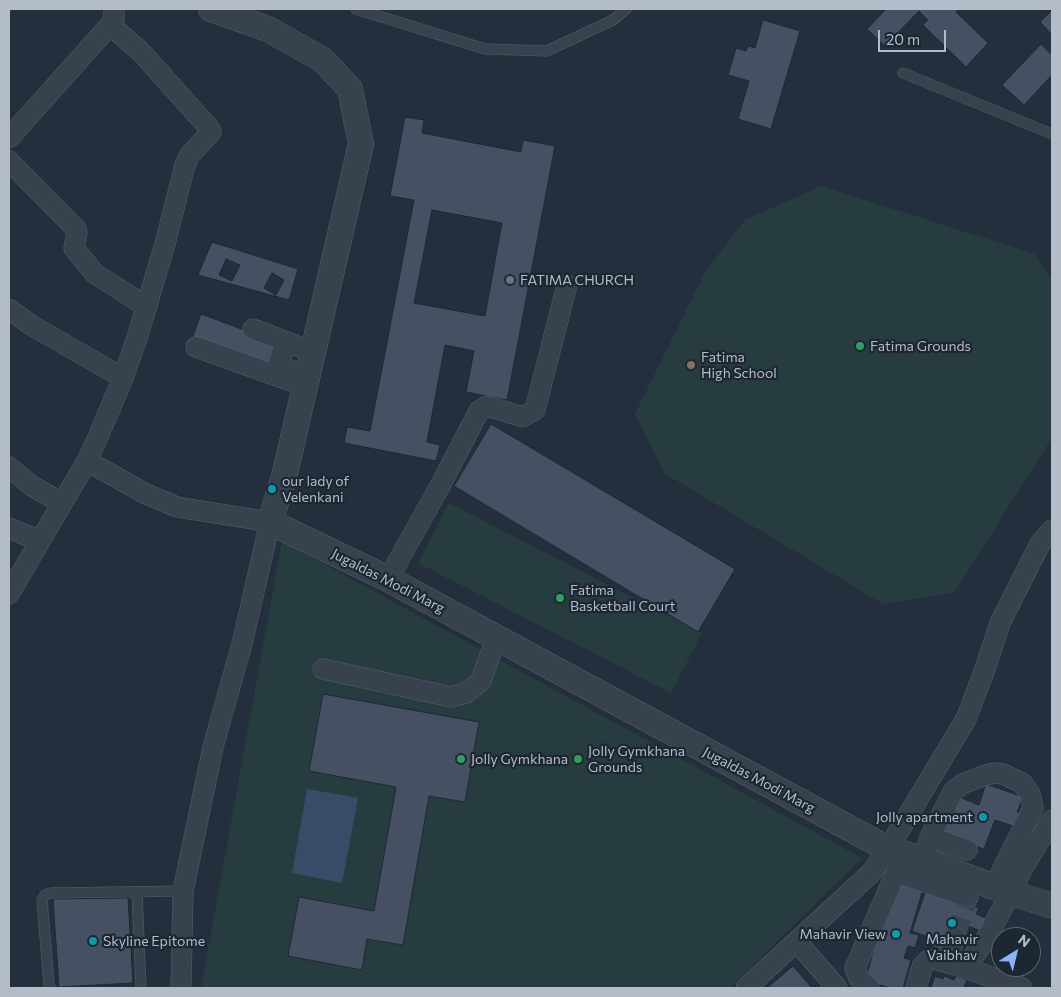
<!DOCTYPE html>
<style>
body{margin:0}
#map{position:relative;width:1061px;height:997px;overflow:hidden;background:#242f3e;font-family:Commissioner,sans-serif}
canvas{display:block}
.frame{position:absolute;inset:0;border:10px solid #b4bcc9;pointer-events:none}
.north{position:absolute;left:991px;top:927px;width:50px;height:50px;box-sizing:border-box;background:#1d2633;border:1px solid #59626f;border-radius:50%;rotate:36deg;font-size:14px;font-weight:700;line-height:20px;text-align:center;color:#b4bcc9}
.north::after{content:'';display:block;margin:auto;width:18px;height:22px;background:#8ab4f8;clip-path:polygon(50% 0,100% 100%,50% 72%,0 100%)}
.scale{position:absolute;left:878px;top:30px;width:68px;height:22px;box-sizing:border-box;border:2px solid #b4bcc9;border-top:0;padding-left:6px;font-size:15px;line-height:18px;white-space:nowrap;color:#b4bcc9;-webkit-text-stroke:4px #1d2633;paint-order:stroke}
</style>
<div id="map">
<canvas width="1061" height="997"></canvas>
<div class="frame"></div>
<div class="north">N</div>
<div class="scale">20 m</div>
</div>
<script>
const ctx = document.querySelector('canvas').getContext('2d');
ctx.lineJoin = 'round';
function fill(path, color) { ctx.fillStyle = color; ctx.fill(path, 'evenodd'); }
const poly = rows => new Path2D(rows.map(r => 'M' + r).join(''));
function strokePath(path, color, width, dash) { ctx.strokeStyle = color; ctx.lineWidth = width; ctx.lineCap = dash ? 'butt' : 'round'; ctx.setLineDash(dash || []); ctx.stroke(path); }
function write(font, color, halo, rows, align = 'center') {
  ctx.font = font + ' Commissioner,sans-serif'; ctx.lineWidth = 4.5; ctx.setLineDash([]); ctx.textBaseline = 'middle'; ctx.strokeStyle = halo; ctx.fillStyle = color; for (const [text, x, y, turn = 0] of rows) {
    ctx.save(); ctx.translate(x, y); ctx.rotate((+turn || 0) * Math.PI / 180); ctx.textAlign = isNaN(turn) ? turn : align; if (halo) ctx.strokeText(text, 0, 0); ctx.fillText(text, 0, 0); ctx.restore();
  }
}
fill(poly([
 [821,186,1035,254,1052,279,1052,438,954,593,883,604,664,473,635,414,706,270,745,220],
 [449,503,702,633,671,693,418,563],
 [282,541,498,659,862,858,730,988,201,988]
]), '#263c3f');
fill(poly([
 [307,789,358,798,342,883,292,873]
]), '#394c67');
const building = poly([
 [886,9,960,9,956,12,988,43,966,67,923,25,928,20,919,11,885,46,867,29,886,9],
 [1052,10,1052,35,1040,22,1052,10],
 [763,20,800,31,771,129,738,119,749,81,728,75,736,48,746,51,748,46,755,48,763,20],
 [1041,44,1052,55,1052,75,1024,105,1002,85,1041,44],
 [405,117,424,120,422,133,521,152,523,140,555,146,507,400,466,392,474,351,445,345,427,442,440,445,436,461,344,443,347,427,370,431,381,374,414,200,390,196,405,117],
 [432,210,502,223,485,316,414,303,432,210],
 [212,242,298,269,289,300,198,275,212,242],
 [226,259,240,265,232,281,219,275,226,259],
 [272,273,284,280,276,295,264,288,272,273],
 [201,314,282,344,272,369,192,339,201,314],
 [491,424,735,569,698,632,454,486,491,424],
 [323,694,479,722,465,802,429,796,403,945,367,939,362,970,288,956,299,897,374,911,396,787,309,771,323,694],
 [986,784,1023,797,1017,812,1023,814,1019,828,995,820,984,849,940,833,946,812,953,815,959,797,979,805,986,784],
 [893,881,923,889,910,933,919,935,915,948,908,946,904,958,911,960,903,988,891,988,865,981,893,881],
 [926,890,979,908,976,914,991,920,986,933,968,926,964,938,943,950,928,945,931,938,912,931,926,890],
 [128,898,133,983,59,987,53,899,128,898],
 [793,966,812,988,767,988,793,966],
 [935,976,943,979,944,976,954,980,956,976,967,980,964,987,968,988,931,988,935,976]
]);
fill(building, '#455162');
strokePath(building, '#1f2835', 1);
strokePath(poly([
 [955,937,967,901]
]), '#3a4453', 20, [20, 10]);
const service = poly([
 [356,9,485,49,547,51,613,20,626,9],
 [903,73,1052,134],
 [137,892,141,988],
 [50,988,49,985,42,900,45,895,51,893,183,891]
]);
const minor = poly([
 [9,138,110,25,114,19,114,9],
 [9,161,76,229,77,233,74,248,94,273,147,307],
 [9,309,31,325,123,378],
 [253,329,313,352],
 [286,342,278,365,300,374],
 [196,347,305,386],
 [87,461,146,494,177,507,270,522,242,644,213,747,183,891,181,988],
 [9,467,32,486,62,503],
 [9,528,40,541],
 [388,579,440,486,479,411,487,406,523,417,535,410,567,285],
 [9,594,87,461,98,437,123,378,137,338,165,244,185,165,189,156,211,132,209,128,141,52,110,25],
 [323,669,451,697,466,693,481,681,496,638],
 [930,837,967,850],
 [923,860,930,837,953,792,962,784,983,776,994,773,1003,774,1022,783,1030,794,1033,808,994,887],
 [896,872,968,897],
 [797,942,837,988],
 [947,963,955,937],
 [965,968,1022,988],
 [746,988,872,872,888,849,966,719,985,669,1000,623,1041,542,1052,530],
 [869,988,859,978,855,968,904,854],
 [916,988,922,967,927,961,934,959,965,968,988,936,1024,866,1052,820]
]);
const tertiary = poly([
 [211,9,268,29,323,60,350,89,361,144,285,473,270,522,388,579,888,849,923,860,994,887,1052,906]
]);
strokePath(service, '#565f6c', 11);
strokePath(minor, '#565f6c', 21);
strokePath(tertiary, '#565f6c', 26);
strokePath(service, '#38414e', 10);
strokePath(minor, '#38414e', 20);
strokePath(tertiary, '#38414e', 25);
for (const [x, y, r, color] of [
 [510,280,5,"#6b7280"],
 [860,346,5,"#2e9e5b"],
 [691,365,5,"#8d6e63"],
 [272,489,5,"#0f9aa8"],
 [560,598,5,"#2e9e5b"],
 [461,759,5,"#2e9e5b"],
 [578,759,5,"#2e9e5b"],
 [983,817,5,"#0f9aa8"],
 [952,923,5,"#0f9aa8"],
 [896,934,5,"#0f9aa8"],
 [93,941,5,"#0f9aa8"]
]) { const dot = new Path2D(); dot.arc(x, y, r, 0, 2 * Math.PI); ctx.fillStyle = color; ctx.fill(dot); strokePath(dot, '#1d2633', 2); }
write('14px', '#b4bcc9', '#1d2633', [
 ["FATIMA CHURCH",520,280],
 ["Fatima Grounds",870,346],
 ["Fatima",701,357],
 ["High School",701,373],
 ["our lady of",282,481],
 ["Velenkani",282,497],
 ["Fatima",570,590],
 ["Basketball Court",570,606],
 ["Jolly Gymkhana",588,751],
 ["Grounds",588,767],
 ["Jolly Gymkhana",471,759],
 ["Jolly apartment",973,817,"right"],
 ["Mahavir View",886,934,"right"],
 ["Mahavir",952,939,"center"],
 ["Vaibhav",952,955,"center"],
 ["Skyline Epitome",103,941]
], 'left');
write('14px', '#b4bcc9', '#1d2633', [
 ["Jugaldas Modi Marg",388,581,27],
 ["Jugaldas Modi Marg",759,780,28]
]);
</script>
